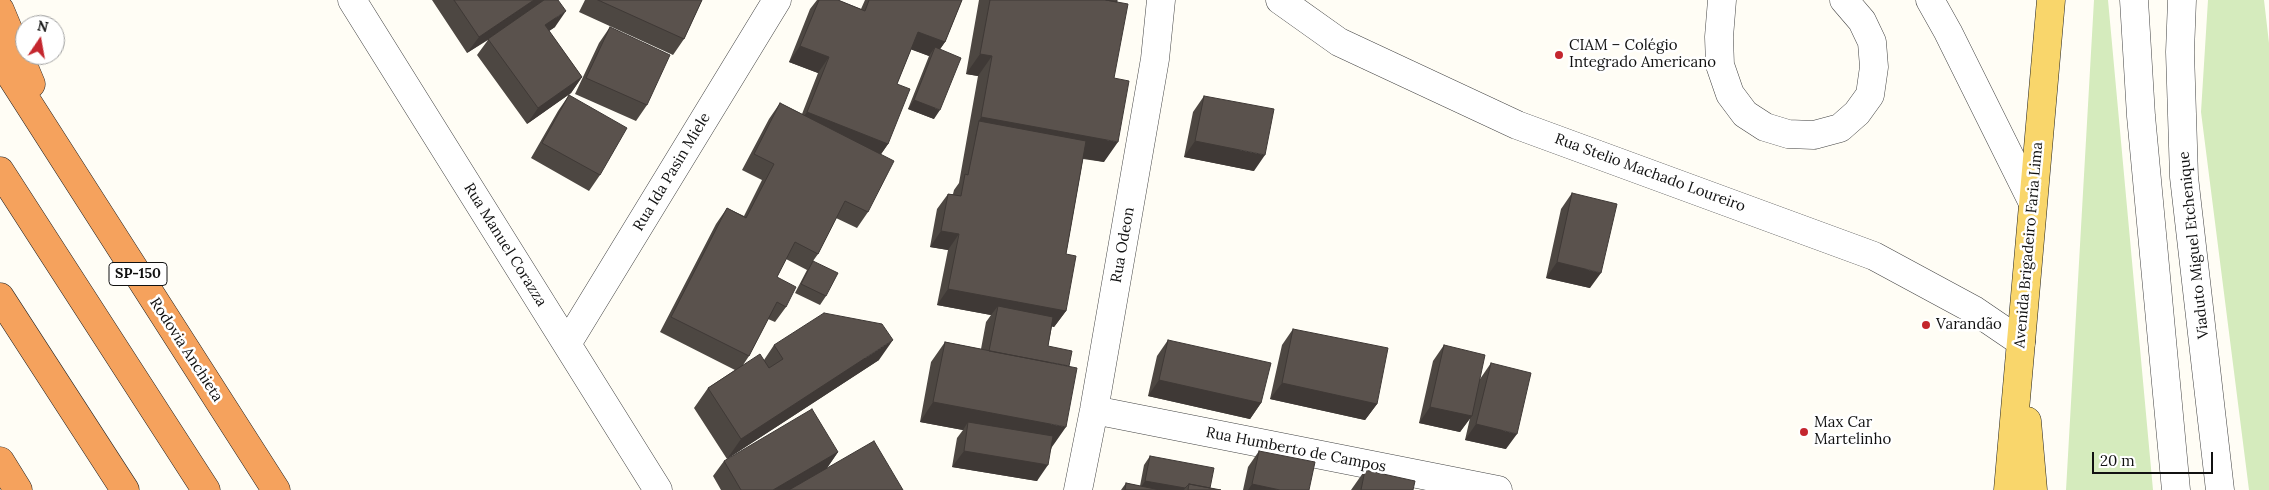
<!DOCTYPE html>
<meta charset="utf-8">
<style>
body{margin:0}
#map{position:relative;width:2269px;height:490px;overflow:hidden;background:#fffdf5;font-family:Lora,serif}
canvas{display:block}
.north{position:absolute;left:15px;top:15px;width:50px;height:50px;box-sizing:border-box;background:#fff;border:1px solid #a0a0a0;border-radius:50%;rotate:12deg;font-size:14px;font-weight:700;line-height:20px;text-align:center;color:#111}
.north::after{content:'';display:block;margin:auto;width:18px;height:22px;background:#c4262e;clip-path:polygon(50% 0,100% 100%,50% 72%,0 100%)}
.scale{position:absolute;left:2092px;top:452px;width:121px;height:22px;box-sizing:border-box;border:2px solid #111;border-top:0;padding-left:6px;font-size:15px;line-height:18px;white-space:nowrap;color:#111;-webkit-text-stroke:4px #fff;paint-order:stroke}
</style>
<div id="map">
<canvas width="2269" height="490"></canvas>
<div class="north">N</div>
<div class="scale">20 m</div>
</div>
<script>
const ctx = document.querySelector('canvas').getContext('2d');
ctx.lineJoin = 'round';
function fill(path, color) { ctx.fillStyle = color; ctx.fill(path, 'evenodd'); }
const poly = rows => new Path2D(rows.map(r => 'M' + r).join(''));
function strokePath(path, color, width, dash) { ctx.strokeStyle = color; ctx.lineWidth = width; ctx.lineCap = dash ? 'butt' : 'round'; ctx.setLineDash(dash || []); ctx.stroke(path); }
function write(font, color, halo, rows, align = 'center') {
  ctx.font = font + ' Lora,serif'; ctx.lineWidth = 5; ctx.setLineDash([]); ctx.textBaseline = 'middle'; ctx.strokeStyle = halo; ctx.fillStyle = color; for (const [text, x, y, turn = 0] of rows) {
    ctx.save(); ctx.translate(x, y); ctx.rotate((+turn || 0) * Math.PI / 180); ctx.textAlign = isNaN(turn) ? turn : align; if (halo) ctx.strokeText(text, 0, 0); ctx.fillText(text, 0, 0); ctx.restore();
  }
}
fill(poly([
 [2094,0,2108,0,2153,490,2066,490],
 [2208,0,2264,0,2269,43,2269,490,2249,490,2201,112]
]), '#d5ebbd');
const minor = poly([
 [352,0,658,490],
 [1280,0,1339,42,1517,125,1874,256,1974,310,2021,342],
 [1722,0,1719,37,1720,65,1730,94,1745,114,1765,127,1788,134,1814,135,1840,128,1857,113,1870,95,1874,67,1872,42,1862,21,1844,0],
 [1930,0,1948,32,2032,201],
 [2134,0,2141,116,2176,490],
 [2182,0,2180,52,2184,177,2220,490],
 [567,344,777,0],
 [1094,410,1498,490],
 [1078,490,1094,410,1155,59,1161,0]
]);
const major = poly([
 [2027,421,2033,490],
 [2008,490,2051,0]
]);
const highway = poly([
 [0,10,31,84],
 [0,59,276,490],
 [0,171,206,490],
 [0,297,125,490],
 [0,461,18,490]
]);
strokePath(minor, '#444', 29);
strokePath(major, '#222', 29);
strokePath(highway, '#222', 29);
strokePath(minor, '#fff', 28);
strokePath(major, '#f9d66b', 28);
strokePath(highway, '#f5a25d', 28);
fill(poly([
 [432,0,558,0,555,27,549,31,582,77,571,93,527,124,477,55,488,40,467,53],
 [585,0,702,0,684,39,673,55,579,12],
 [817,0,838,0,861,9,865,0,962,0,945,42,940,49,934,119,908,109,929,56,911,49,897,84,888,144,881,154,868,212,857,228,836,218,818,254,813,261,826,296,820,305,795,293,807,270,786,259,777,277,786,307,775,322,768,319,749,356,743,365,764,360,774,345,879,360,727,459,694,408,708,388,735,370,660,332,716,224,727,208,744,216,762,180,742,170,769,119,780,103,802,114,818,73,789,62,810,9],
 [979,0,1117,0,1114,78,1104,162,1083,159,1066,254,1066,311,1054,327,1052,326,1048,346,1052,447,1037,481,952,467,957,438,963,430,920,422,931,362,945,342,981,349,986,322,991,315,937,305,948,250,930,247,937,209,948,194,953,194,954,190,959,183,978,76,966,74],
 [610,27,647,105,636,121,575,94,599,43],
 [569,95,600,175,589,191,531,158,558,111],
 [1204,96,1254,171,1184,157,1193,112],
 [1572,193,1590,288,1546,278,1561,209],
 [1293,329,1377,404,1365,420,1270,399,1282,345],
 [1168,340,1261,403,1250,419,1148,396,1157,356],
 [1444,345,1480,379,1491,363,1506,449,1465,440,1470,418,1460,432,1419,423,1433,361],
 [1259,451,1309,490,1243,490,1248,467],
 [838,452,827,468,903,490,721,490,713,476,724,461],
 [1150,456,1210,488,1221,490,1121,490,1126,483,1140,486,1144,465],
 [1365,470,1413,490,1351,490]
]), '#4d4742');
fill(poly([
 [534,0,545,0,543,3,467,53,479,37],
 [566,11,555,27,534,41,545,25],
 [918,32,945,42,934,58,935,47,929,56,907,48],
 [800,46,829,57,818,73,789,62],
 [980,54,992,56,978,76,966,74],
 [582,77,571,93,527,124,538,108],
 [914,100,940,110,934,119,908,109],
 [807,112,888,144,877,160,796,128],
 [981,117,1118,142,1104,162,975,138,979,121],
 [1195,141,1265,155,1254,171,1184,157],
 [941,231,959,234,948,250,930,247],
 [1557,262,1601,273,1590,288,1546,278],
 [948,289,1066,311,1054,327,996,316,998,306,991,315,937,305],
 [893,340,879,360,727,459,741,439],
 [1159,380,1261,403,1250,419,1148,396],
 [1282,383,1377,404,1365,420,1270,399],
 [933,402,1066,427,1052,447,967,431,968,422,963,430,920,422],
 [1430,407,1472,416,1460,432,1419,423],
 [1476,424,1517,434,1506,449,1465,440],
 [964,451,1048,465,1037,481,952,467],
 [838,452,827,468,789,490,773,490],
 [1145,481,1185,488,1184,490,1139,490],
 [1252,484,1280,490,1248,490]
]), '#3f3936');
const building = poly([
 [454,0,534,0,479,37,454,0],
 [544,0,558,0,566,11,545,25,582,77,538,108,488,39,544,0],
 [598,0,702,0,684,39,598,0],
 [819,0,838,0,865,11,869,0,962,0,945,42,918,32,897,84,910,89,888,144,807,112,829,57,800,46,819,0],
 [990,0,1106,0,1128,4,1114,78,1129,81,1118,142,981,117,992,56,980,54,990,0],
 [1106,0,1117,0,1117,2,1106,0],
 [610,27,670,55,647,105,586,78,610,27],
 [935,47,961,58,940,110,914,100,935,47],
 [569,95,627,128,600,175,542,143,569,95],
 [1204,96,1274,109,1265,155,1195,141,1204,96],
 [780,103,894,161,868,212,845,201,818,254,795,242,777,277,796,287,786,307,777,302,749,356,671,317,727,208,746,218,774,164,754,154,780,103],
 [979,121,1086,141,1066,254,1076,256,1066,311,948,289,959,234,941,231,948,194,961,196,965,174,968,175,979,121],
 [1572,193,1617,204,1601,273,1557,262,1572,193],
 [813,261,838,273,826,296,801,284,813,261],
 [998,306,1053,317,1048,346,1072,351,1069,366,989,351,998,306],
 [824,313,882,324,893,340,741,439,708,388,760,354,769,368,783,359,774,345,824,313],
 [1293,329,1388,348,1377,404,1282,383,1293,329],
 [1168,340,1271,363,1261,403,1159,380,1168,340],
 [945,342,1077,368,1066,427,933,402,945,342],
 [1444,345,1485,355,1472,416,1430,407,1444,345],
 [1491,363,1531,373,1517,434,1476,424,1491,363],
 [812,409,838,452,773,490,741,490,724,461,812,409],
 [968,422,1053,436,1048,465,964,451,968,422],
 [874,441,903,490,789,490,874,441],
 [1259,451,1315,462,1309,490,1280,490,1252,484,1259,451],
 [1150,456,1214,468,1210,488,1189,484,1185,488,1145,481,1150,456],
 [1365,470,1415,481,1413,490,1361,490,1365,470],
 [1126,483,1160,490,1125,490,1126,483],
 [1189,484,1221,490,1188,490,1189,484]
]);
fill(building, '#5a524d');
strokePath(building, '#3f3936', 1);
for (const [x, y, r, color] of [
 [1559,55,5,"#c4262e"],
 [1926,325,5,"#c4262e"],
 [1804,432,5,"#c4262e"]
]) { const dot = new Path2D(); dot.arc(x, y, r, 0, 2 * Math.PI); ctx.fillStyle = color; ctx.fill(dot); strokePath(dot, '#fff', 2); }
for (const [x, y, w] of [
 [138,274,58]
]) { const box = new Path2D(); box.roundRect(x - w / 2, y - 11.5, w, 23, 4); ctx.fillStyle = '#fff'; ctx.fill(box); strokePath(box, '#111', 1); }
write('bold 14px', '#111', null, [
 ["SP-150",138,274]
]);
write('15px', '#111', '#fff', [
 ["CIAM – Colégio",1569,46],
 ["Integrado Americano",1569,63],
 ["Varandão",1936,325],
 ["Max Car",1814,423],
 ["Martelinho",1814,440]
], 'left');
write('15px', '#111', '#fff', [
 ["Rua Ida Pasin Miele",672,172,-59],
 ["Rua Stelio Machado Loureiro",1650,173,20],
 ["Rua Manuel Corazza",505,245,58],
 ["Rua Odeon",1123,245,-80],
 ["Avenida Brigadeiro Faria Lima",2029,245,-85],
 ["Viaduto Miguel Etchenique",2194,245,-96],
 ["Rodovia Anchieta",186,350,57],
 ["Rua Humberto de Campos",1296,450,11]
]);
</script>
